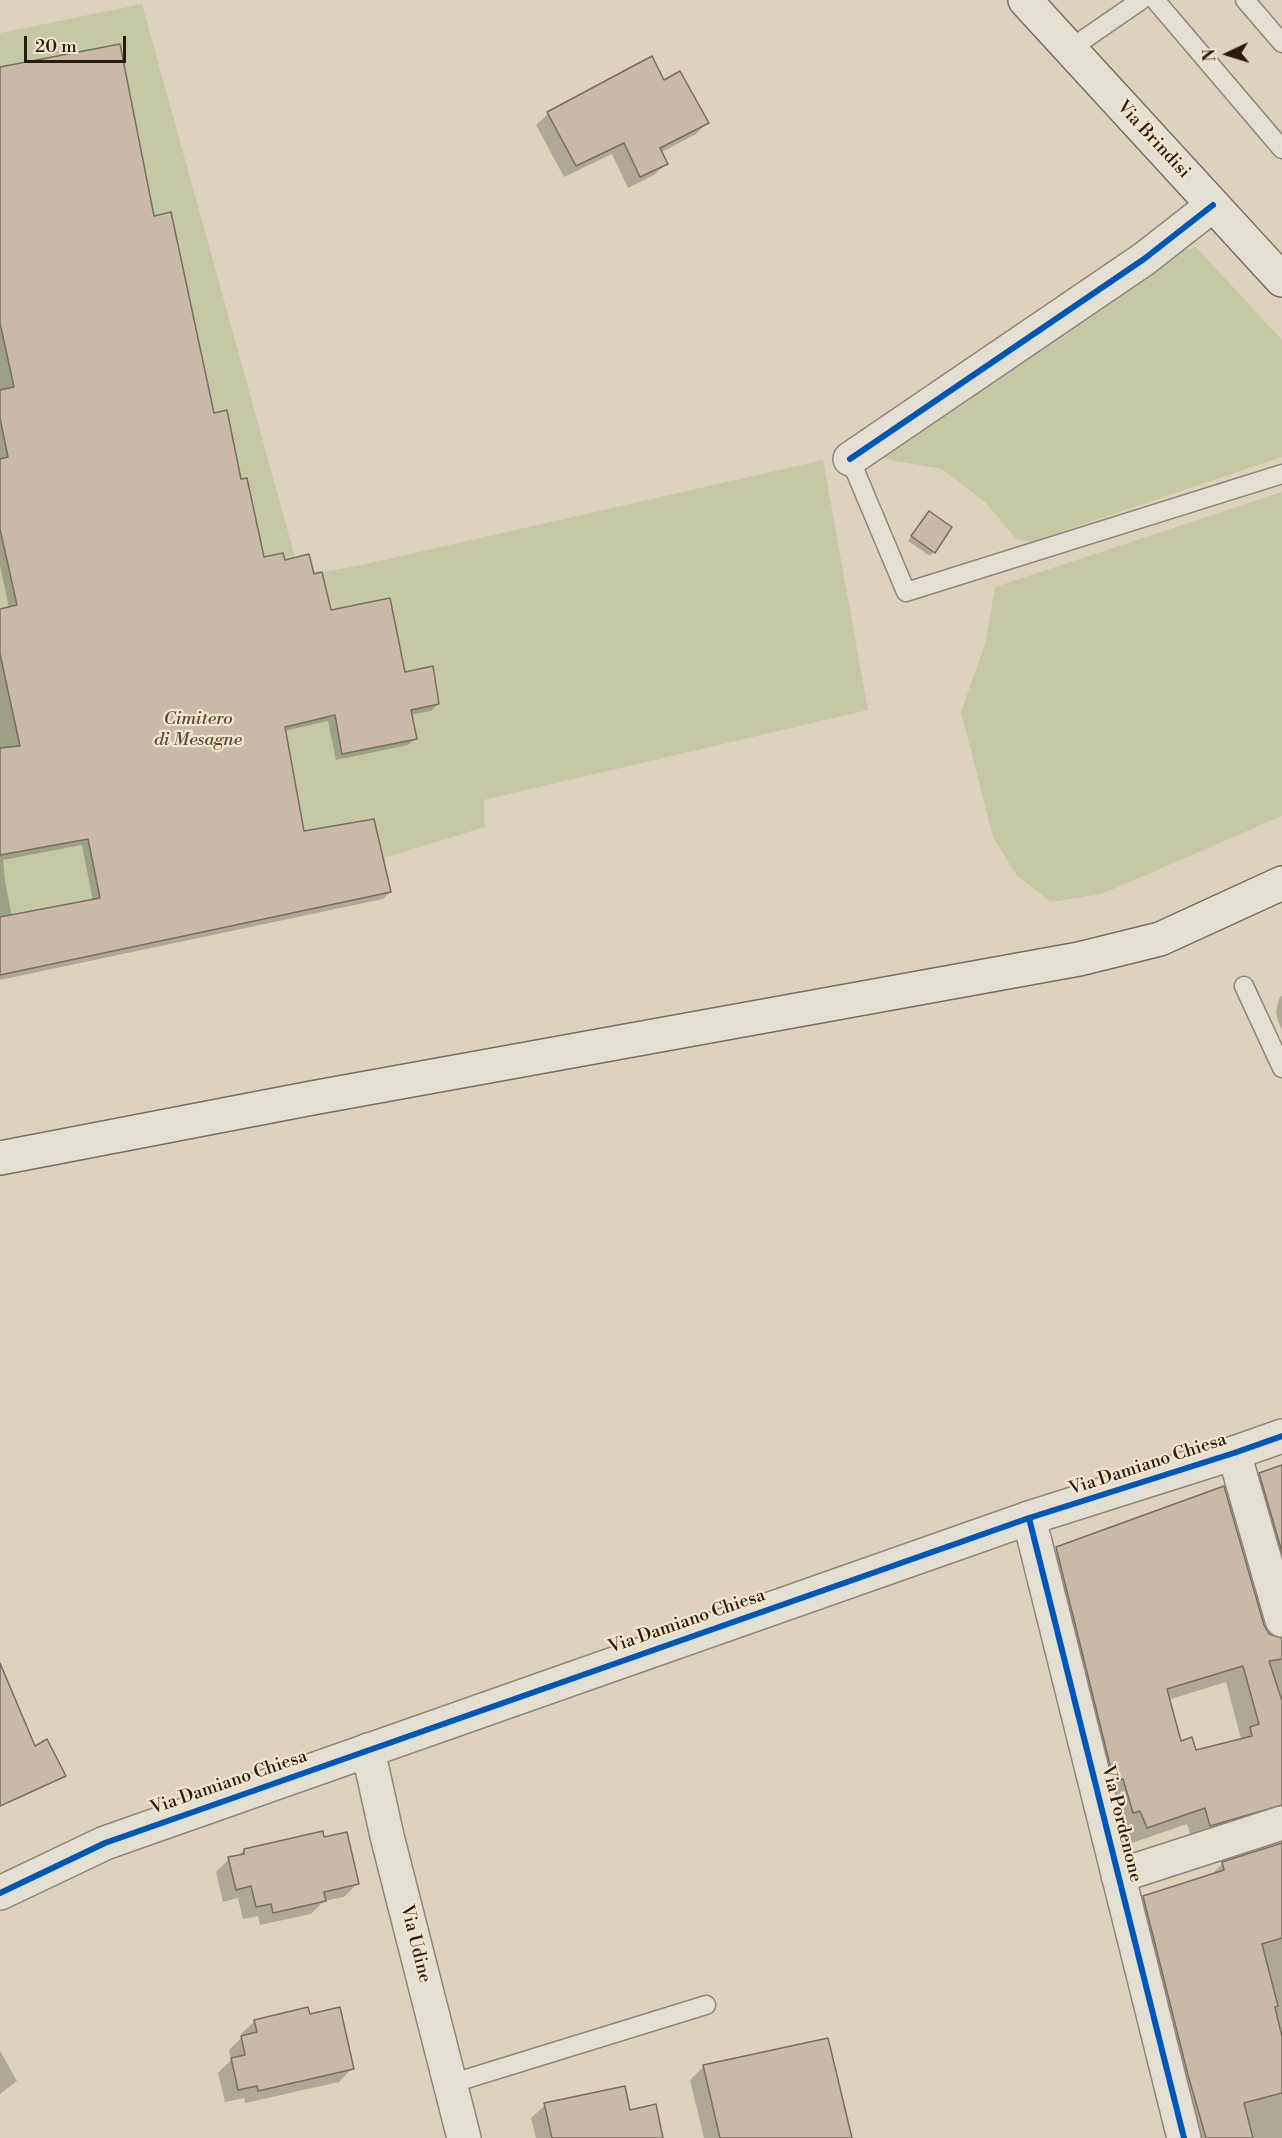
<!DOCTYPE html>
<style>
body{margin:0}
#map{position:relative;width:1282px;height:2138px;overflow:hidden;background:#ddd3bc;font-family:"Libre Bodoni",serif}
canvas{display:block}
.north{position:absolute;left:1198px;top:24px;width:60px;height:60px;-webkit-text-stroke:4px #f2e6ca;paint-order:stroke;rotate:266deg;font-size:16px;font-weight:700;line-height:24px;text-align:center;color:#291b12}
.north::after{content:'';display:block;margin:auto;width:21px;height:27px;background:#291b12;clip-path:polygon(50% 0,100% 100%,50% 72%,0 100%)}
.scale{position:absolute;left:24px;top:36px;width:102px;height:27px;box-sizing:border-box;border:3px solid #291b12;border-top:0;padding-left:8px;font-size:18px;line-height:21px;white-space:nowrap;color:#291b12;-webkit-text-stroke:4px #f2e6ca;paint-order:stroke}
</style>
<div id="map">
<canvas width="1282" height="2138"></canvas>
<div class="north">N</div>
<div class="scale">20 m</div>
</div>
<script>
const ctx = document.querySelector('canvas').getContext('2d');
ctx.lineJoin = 'round';
function fill(path, color) { ctx.fillStyle = color; ctx.fill(path, 'evenodd'); }
const poly = rows => new Path2D(rows.map(r => 'M' + r).join(''));
function strokePath(path, color, width, dash) { ctx.strokeStyle = color; ctx.lineWidth = width; ctx.lineCap = dash ? 'butt' : 'round'; ctx.setLineDash(dash || []); ctx.stroke(path); }
function write(font, color, halo, rows, align = 'center') {
  ctx.font = font + ' "Libre Bodoni",serif'; ctx.lineWidth = 4.5; ctx.setLineDash([]); ctx.textBaseline = 'middle'; ctx.strokeStyle = halo; ctx.fillStyle = color; for (const [text, x, y, turn = 0] of rows) {
    ctx.save(); ctx.translate(x, y); ctx.rotate((+turn || 0) * Math.PI / 180); ctx.textAlign = isNaN(turn) ? turn : align; if (halo) ctx.strokeText(text, 0, 0); ctx.fillText(text, 0, 0); ctx.restore();
  }
}
fill(poly([
 [142,4,295,557,309,554,313,570,322,572,357,566,823,460,868,710,484,800,485,827,384,858,391,892,0,974,0,33],
 [1196,247,1282,340,1282,457,1031,542,1016,539,986,503,942,469,884,459,885,452,1171,254],
 [1282,492,1282,816,1102,894,1051,902,1017,876,993,837,961,712,985,644,995,587]
]), '#c5c9a3');
fill(poly([
 [652,58,663,82,707,123,696,134,660,153,666,164,654,175,628,188,612,154,564,177,536,125,548,114],
 [0,68,152,218,213,415,240,481,263,559,283,562,313,576,330,612,438,704,431,711,410,715,415,739,408,745,336,760,328,721,284,731,303,833,390,892,383,899,0,980,0,610,9,608,0,566],
 [82,845,93,901,12,917,5,881,3,860],
 [925,517,934,552,930,556,908,541],
 [1282,995,1282,1030,1278,1021,1276,1011,1279,999],
 [1282,1465,1282,1628,1243,1491,1260,1473],
 [1057,1549,1263,1626,1268,1634,1282,1639,1282,1834,1193,1843,1187,1824,1129,1844,1039,1566],
 [1226,1682,1241,1739,1195,1752,1180,1743,1168,1700],
 [6,1768,64,1775,60,1779,18,1799],
 [323,1839,357,1884,344,1897,324,1901,311,1914,260,1925,258,1916,243,1919,238,1898,223,1902,216,1872,229,1859,237,1857,244,1850],
 [1282,1844,1282,2138,1183,2138,1126,1915,1144,1897,1209,1877,1222,1864],
 [309,2016,352,2068,339,2082,245,2103,244,2098,225,2102,218,2073,231,2060,229,2050,242,2037,241,2034,255,2021],
 [0,2051,17,2081,0,2094],
 [703,2067,850,2138,704,2138,690,2080],
 [545,2105,629,2112,662,2138,536,2138,531,2118]
]), '#0003');
const building = poly([
 [120,44,154,216,171,212,214,413,227,410,241,479,247,478,264,557,283,553,285,560,309,554,314,574,322,572,331,610,390,598,405,672,433,666,439,704,411,710,417,739,342,754,335,715,285,727,304,831,374,819,391,892,0,975,0,917,100,898,88,839,0,855,0,748,20,746,0,654,0,609,17,605,0,529,0,459,8,457,0,418,0,390,14,387,0,323,0,67,120,44],
 [652,56,664,80,680,71,709,123,660,148,668,164,640,177,624,143,576,166,547,112,652,56],
 [929,511,952,527,935,553,911,536,929,511],
 [1282,1465,1282,1552,1259,1473,1282,1465],
 [1224,1486,1264,1625,1269,1634,1282,1638,1282,1659,1269,1661,1282,1701,1282,1805,1210,1826,1205,1808,1147,1828,1140,1811,1133,1813,1123,1779,1114,1781,1056,1547,1224,1486],
 [1243,1666,1259,1724,1250,1727,1252,1736,1196,1750,1192,1737,1181,1741,1167,1689,1243,1666],
 [0,1663,35,1746,47,1739,66,1776,0,1806,0,1663],
 [323,1831,324,1837,347,1832,359,1884,324,1892,326,1901,273,1913,271,1904,256,1907,251,1886,236,1890,228,1857,244,1854,244,1849,323,1831],
 [1282,1843,1282,1938,1262,1944,1278,2006,1275,2007,1282,2037,1282,2093,1244,2103,1253,2138,1206,2138,1188,2075,1143,1896,1224,1870,1222,1862,1282,1843],
 [308,2007,310,2014,340,2007,354,2069,258,2091,257,2086,238,2090,231,2058,245,2055,241,2036,257,2032,254,2020,308,2007],
 [828,2038,852,2138,720,2138,703,2065,828,2038],
 [625,2086,630,2110,656,2104,663,2138,552,2138,544,2103,625,2086]
]);
fill(building, '#c9baa7');
strokePath(building, '#766f62', 1.5);
const service = poly([
 [1155,0,1282,149],
 [1245,0,1282,43],
 [1070,49,1141,0],
 [850,459,906,592,1282,474],
 [1244,986,1282,1068],
 [450,2084,706,2005]
]);
const minor = poly([
 [850,459,1144,259,1213,205],
 [1234,1453,1282,1620],
 [1029,1518,1184,2138],
 [368,1750,387,1836,464,2138],
 [1118,1876,1282,1823]
]);
const tertiary = poly([
 [0,1893,105,1843,1029,1518,1234,1453,1282,1436]
]);
const secondary = poly([
 [1025,0,1282,280],
 [0,1158,312,1098,1079,959,1160,939,1282,883]
]);
strokePath(service, '#8f887a', 21);
strokePath(minor, '#8f887a', 36);
strokePath(tertiary, '#8f887a', 36);
strokePath(secondary, '#766f62', 36);
strokePath(service, '#e4dfd3', 18);
strokePath(minor, '#e4dfd3', 33);
strokePath(tertiary, '#e4dfd3', 33);
strokePath(secondary, '#e4dfd3', 33);
strokePath(poly([
 [850,459,1144,259,1213,205],
 [1029,1518,1184,2138],
 [0,1893,105,1843,1029,1518,1234,1453,1282,1436]
]), '#0057b8', 6);
write('18px', '#291b12', '#f2e6ca', [
 ["Via Brindisi",1153,140,47],
 ["Via Damiano Chiesa",1148,1465,-18],
 ["Via Damiano Chiesa",687,1622,-19],
 ["Via Damiano Chiesa",229,1783,-19],
 ["Via Pordenone",1121,1824,76],
 ["Via Udine",415,1944,76]
]);
write('italic 18px', '#524d37', '#f2e6ca', [
 ["Cimitero",198,720],
 ["di Mesagne",198,741]
]);
</script>
